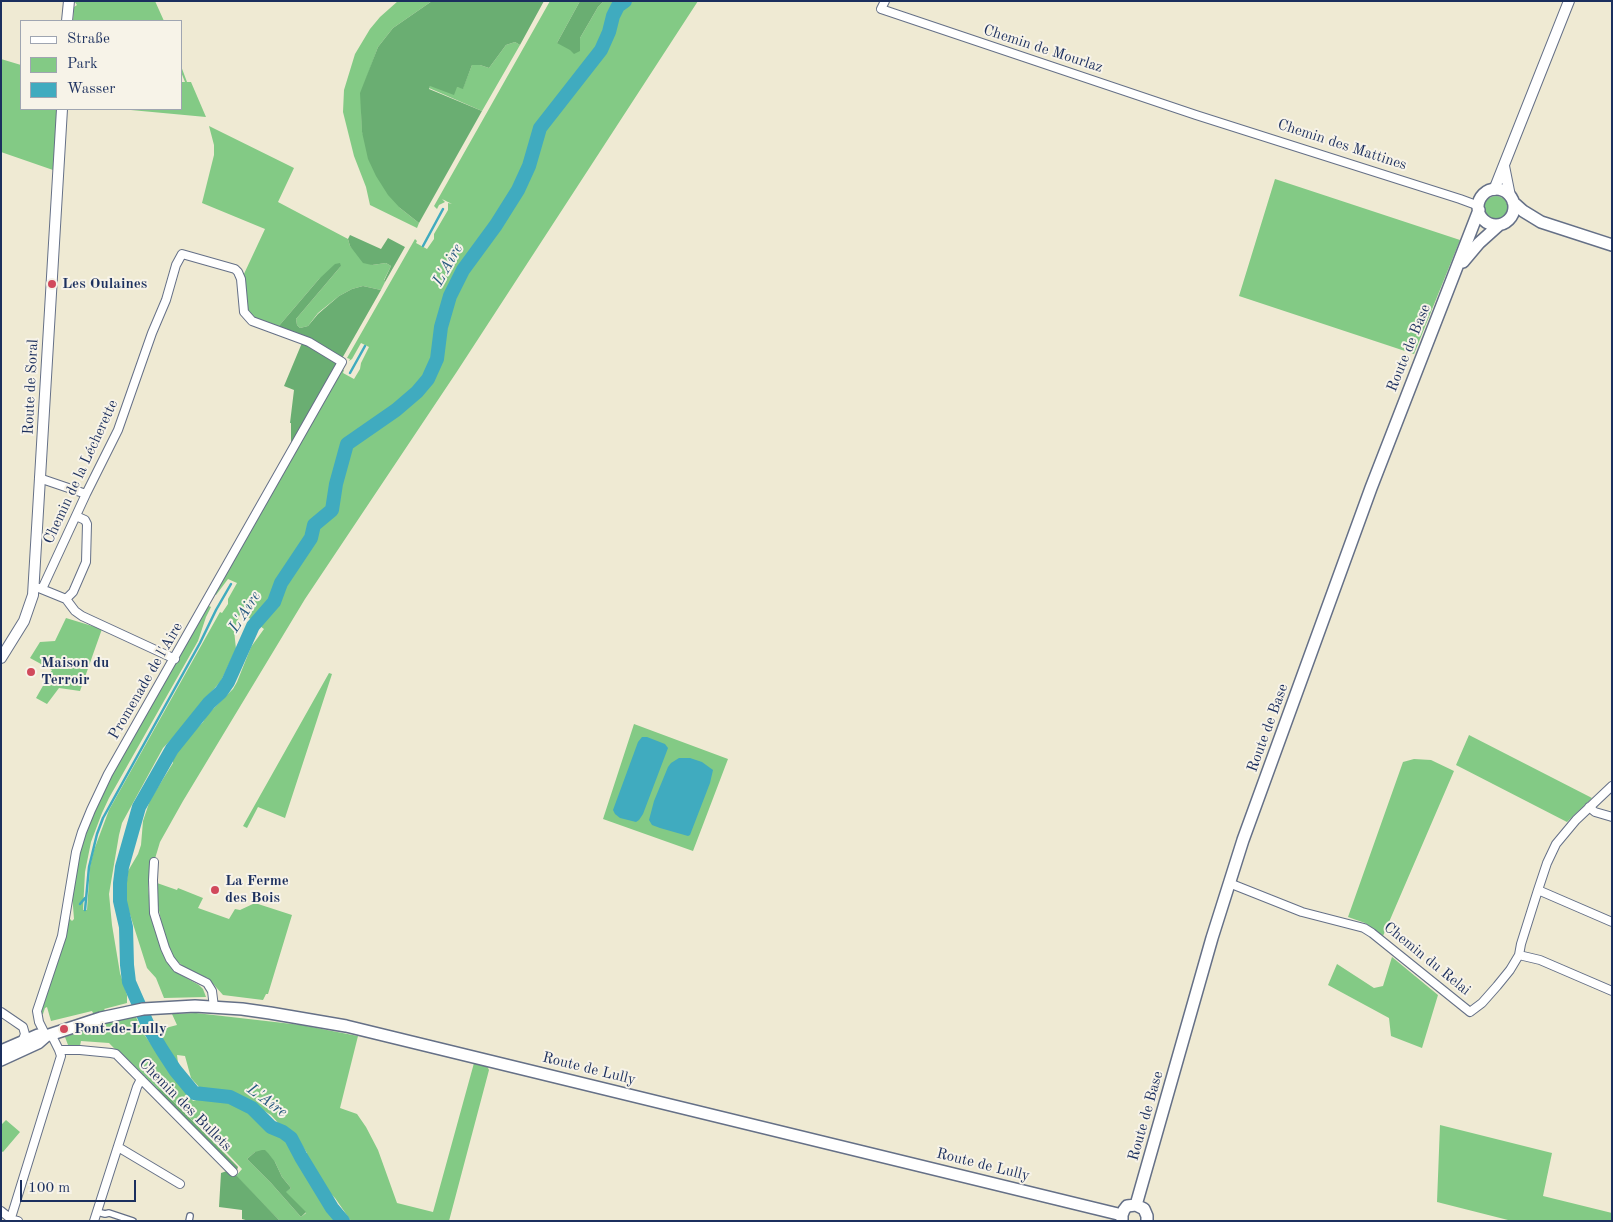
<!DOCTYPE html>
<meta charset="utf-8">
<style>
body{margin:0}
#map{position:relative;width:1613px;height:1222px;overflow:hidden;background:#efead3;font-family:"Old Standard TT",serif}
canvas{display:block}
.frame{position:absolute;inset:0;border:2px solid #1b2f5e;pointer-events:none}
.legend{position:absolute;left:20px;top:20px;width:162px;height:90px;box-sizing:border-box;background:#f7f3e8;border:1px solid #9fa5b1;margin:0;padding:6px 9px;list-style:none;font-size:15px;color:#1b2f5e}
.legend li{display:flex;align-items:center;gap:10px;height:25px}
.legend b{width:25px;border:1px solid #9fa5b1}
.scale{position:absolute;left:20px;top:1180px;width:116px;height:22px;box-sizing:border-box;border:2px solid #1b2f5e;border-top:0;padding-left:6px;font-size:15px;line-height:18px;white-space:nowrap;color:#1b2f5e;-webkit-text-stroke:4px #f7f3e8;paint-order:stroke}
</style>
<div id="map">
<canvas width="1613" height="1222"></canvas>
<div class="frame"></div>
<ul class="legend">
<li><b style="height:6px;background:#fff"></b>Straße</li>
<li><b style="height:14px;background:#83ca85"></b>Park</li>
<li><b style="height:14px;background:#40abbf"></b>Wasser</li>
</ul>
<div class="scale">100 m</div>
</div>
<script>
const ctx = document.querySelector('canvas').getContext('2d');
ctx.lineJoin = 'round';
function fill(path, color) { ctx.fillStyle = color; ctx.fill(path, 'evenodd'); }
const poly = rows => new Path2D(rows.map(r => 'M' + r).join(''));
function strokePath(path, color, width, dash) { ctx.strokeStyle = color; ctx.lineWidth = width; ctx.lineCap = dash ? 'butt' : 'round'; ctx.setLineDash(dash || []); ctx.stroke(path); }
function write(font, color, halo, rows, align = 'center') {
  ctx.font = font + ' "Old Standard TT",serif'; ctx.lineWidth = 4; ctx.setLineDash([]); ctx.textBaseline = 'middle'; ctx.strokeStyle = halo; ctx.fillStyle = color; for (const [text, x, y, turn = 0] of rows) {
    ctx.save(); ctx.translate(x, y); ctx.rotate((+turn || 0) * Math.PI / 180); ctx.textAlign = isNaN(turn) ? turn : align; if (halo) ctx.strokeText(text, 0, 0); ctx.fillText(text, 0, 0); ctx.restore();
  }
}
fill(poly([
 [74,1,155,1,164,21,73,21,74,7,77,5],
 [398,1,432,1,393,28,378,47,361,93,362,132,400,208,419,223,417,228,370,205,366,187,354,156,343,112,344,90,355,54,370,29,380,17],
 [550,1,580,1,557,43,580,38,598,7,604,1,698,1,456,373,305,599,183,801,160,842,154,862,151,863,148,887,151,914,155,931,163,953,174,970,179,974,199,985,203,989,206,997,164,998,156,978,147,968,127,905,126,889,128,871,138,854,141,845,143,821,150,800,173,763,173,760,182,744,203,722,207,715,233,689,237,682,251,647,264,629,241,612,234,630,236,649,221,681,196,709,185,725,163,748,122,823,119,835,109,894,112,925,120,973,127,995,127,1003,104,1009,114,1021,136,1017,143,1033,163,1061,193,1101,206,1097,222,1098,233,1102,253,1113,269,1130,291,1145,335,1221,280,1221,236,1176,242,1169,198,1122,195,1123,163,1091,155,1090,109,1043,81,1041,80,1046,68,1045,65,1037,99,1025,92,1011,51,1021,47,1007,45,1008,43,1014,40,1015,41,1008,68,921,70,919,72,921,74,919,72,893,79,848,99,796,207,605,211,607,206,617,198,641,109,798,102,813,91,842,85,872,83,910,87,910,90,867,94,850,109,810,220,612,222,613,228,604,228,599,237,583,228,579,216,595,214,594,341,369,344,370,343,373,354,379,360,369,361,363,369,347,361,343,352,359,349,361,350,359,347,358,415,239,417,241,416,243,427,249,434,239,434,234,448,210,448,203,452,204,442,199,445,202,439,205,437,209,434,206],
 [255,1152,275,1162,282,1177,291,1188,285,1192,306,1213,301,1217,271,1183,247,1159],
 [515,42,520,45,482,111,429,88,430,86,457,87,463,88,472,65,480,65,489,68,506,45],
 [1,59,21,65,21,109,57,109,53,170,1,152],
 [181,66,187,82,191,82,206,117,120,109,181,109,181,82,185,82,181,72],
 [209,126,294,168,278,202,348,239,350,246,372,265,386,263,391,266,384,280,385,282,381,290,363,286,352,289,339,296,318,313,308,326,300,328,297,325,296,319,341,266,319,279,278,327,255,319,250,316,246,308,243,276,265,229,202,203,214,155,214,145],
 [1275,179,1460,240,1414,354,1239,296],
 '1484 208a12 12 0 1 1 24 0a12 12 0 1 1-24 0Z',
 [66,618,102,629,80,691,59,688,47,704,36,698,52,670,30,658,40,642,55,641],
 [329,673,332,674,285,818,258,807,247,828,243,826],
 [634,724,728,759,693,851,603,819],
 [1469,735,1592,798,1567,822,1456,765],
 [1414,759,1431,760,1454,771,1383,936,1365,923,1348,917,1403,762],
 [157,883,177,890,178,888,203,898,198,908,229,919,235,909,240,910,255,903,292,915,268,994,266,994,263,1000,223,995,208,978,187,970,175,959,168,946,162,926,157,900],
 [1392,957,1438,995,1422,1048,1391,1036,1389,1018,1328,985,1337,964,1374,988,1383,986],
 [196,1013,301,1025,358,1036,340,1108,357,1114,366,1127,378,1150,397,1203,433,1212,474,1063,487,1066,489,1070,449,1221,351,1221,335,1198,321,1184,307,1159,307,1153,296,1136,286,1128,281,1126,271,1115,243,1098,223,1091,219,1092,199,1087,191,1078,185,1056,177,1055,178,1063,173,1063,157,1034,158,1030,177,1025,172,1014],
 [6,1120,20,1132,3,1152,1,1151,1,1125],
 [1440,1125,1552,1153,1543,1196,1612,1213,1612,1221,1512,1221,1437,1202]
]), '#83ca85');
fill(poly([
 [432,1,544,1,520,45,515,42,506,45,489,68,480,65,472,65,463,89,457,87,454,95,430,86,429,89,482,111,419,223,400,208,388,195,376,176,368,159,362,132,360,93,378,47,393,28],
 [580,1,604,1,598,7,580,38,580,51,574,54,570,50,557,43],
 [350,235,381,249,388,238,405,247,385,282,384,281,391,266,386,263,372,265,363,263,350,246,348,239],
 [340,263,341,266,296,319,297,325,300,328,308,326,318,314,339,296,352,289,363,286,381,290,291,448,291,423,290,423,294,390,284,386,304,338,278,327,319,279,335,264],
 [158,1089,163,1091,238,1167,237,1170,234,1170,155,1090],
 [262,1150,265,1150,268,1153,275,1162,282,1177,291,1188,286,1192,306,1212,301,1217,271,1183,247,1159,255,1152],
 [227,1171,233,1172,280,1221,249,1221,242,1219,242,1210,219,1207,221,1173]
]), '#6aae72');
fill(poly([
 [642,737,647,737,665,744,668,748,643,814,639,820,636,822,620,818,615,814,613,810,638,742],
 [679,758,690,758,702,762,713,770,710,783,690,835,688,836,660,828,652,825,649,820,654,801,668,767,671,763]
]), '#40abbf');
strokePath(poly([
 [423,246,443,209],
 [350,373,365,346],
 [80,904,85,898],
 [85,910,89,867,97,834,103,818,200,643,216,610,231,584]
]), '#40abbf', 2.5);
strokePath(poly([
 [343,1221,332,1208,301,1157,291,1138,283,1132,271,1127,252,1108,230,1097,194,1093,175,1070,162,1050,150,1030,129,982,127,965,126,927,120,901,120,883,122,867,139,807,172,749,209,703,221,692,228,682,253,626,274,602,281,583,311,538,314,525,332,510,336,484,347,444,396,410,417,392,428,379,437,359,441,327,450,296,463,270,496,225,518,190,529,166,540,128,601,50,609,32,613,16,618,6,625,1]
]), '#40abbf', 14);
const pedestrian = poly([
 [97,1212,105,1214,109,1213,133,1221],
 [189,1221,190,1216]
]);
const minor = poly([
 [885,1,881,9,887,11,1196,115,1460,199,1479,206],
 [39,478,86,494],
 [39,588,66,599,75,611,82,616,175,659],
 [42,589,86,494,118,430,152,333,166,300,176,265,182,254,235,269,238,272,241,279,244,312,252,321,309,342,342,362,108,774,91,810,82,832,76,852,62,936,37,1011,39,1022,46,1036],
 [66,599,73,592,86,562,87,524,85,520,76,516],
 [1589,807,1595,812,1612,817],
 [154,862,153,880,154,913,165,948,170,959,177,968,207,983,212,991,214,1007],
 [1229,883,1302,912,1364,928,1372,933,1470,1012,1482,1003,1497,986,1510,970,1519,955,1540,960,1612,991],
 [1538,890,1612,922],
 [1519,955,1521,944,1538,890,1547,863,1556,844,1576,820,1612,786],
 [1,1012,23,1027,25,1034,22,1042],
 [59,1050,80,1050,111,1053,116,1054,233,1172],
 [118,1147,180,1184],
 [1,1211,11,1219,18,1221],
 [10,1221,61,1056,59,1050,51,1034],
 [94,1221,137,1087,141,1079]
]);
const tertiary = poly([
 [67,21,69,1],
 [1504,166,1510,196],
 [1494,190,1569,1],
 [1,658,24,621,33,595,62,109]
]);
const secondary = poly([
 '1478 207a18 18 0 1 1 36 0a18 18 0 1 1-36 0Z',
 [1513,202,1523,211,1541,222,1612,245],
 [1463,262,1479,243,1499,225],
 [1,1051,38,1035,46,1036,101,1018,143,1009,195,1006,242,1009,270,1013,346,1026,1122,1215],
 [1,1060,38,1043,46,1036],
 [1136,1205,1212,938,1243,840,1371,488,1479,210],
 [1122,1221,1122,1215,1124,1210,1127,1206,1136,1205,1144,1209,1147,1216,1147,1221]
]);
strokePath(pedestrian, '#657087', 8);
strokePath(minor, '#657087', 10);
strokePath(tertiary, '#657087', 12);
strokePath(secondary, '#657087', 14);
strokePath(pedestrian, '#fff', 5.5);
strokePath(minor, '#fff', 8);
strokePath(tertiary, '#fff', 10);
strokePath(secondary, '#fff', 11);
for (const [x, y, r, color] of [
 [52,284,5,"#d1495b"],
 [31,672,5,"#d1495b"],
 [215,890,5,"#d1495b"],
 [64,1029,5,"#d1495b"]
]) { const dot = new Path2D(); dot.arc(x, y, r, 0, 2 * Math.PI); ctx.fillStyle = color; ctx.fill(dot); strokePath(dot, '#f7f3e8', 2); }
write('15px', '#1b2f5e', '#f7f3e8', [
 ["Chemin de Mourlaz",1043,49,18],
 ["Chemin des Mattines",1342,145,18],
 ["Route de Base",1409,348,-68],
 ["Route de Soral",31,387,-87],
 ["Chemin de la Lécherette",81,472,-65],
 ["Promenade de l'Aire",146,681,-60],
 ["Route de Base",1268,728,-70],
 ["Chemin du Relai",1427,959,39],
 ["Route de Lully",589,1069,14],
 ["Chemin des Bullets",185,1105,45],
 ["Route de Base",1146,1116,-74],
 ["Route de Lully",983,1165,14]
]);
write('bold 15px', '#1b2f5e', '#f7f3e8', [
 ["Les Oulaines",62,284],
 ["Maison du",41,663],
 ["Terroir",41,680],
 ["La Ferme",225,881],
 ["des Bois",225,898],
 ["Pont-de-Lully",74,1029]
], 'left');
write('italic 16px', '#285a80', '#f7f3e8', [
 ["L'Aire",448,265,-61],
 ["L'Aire",245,612,-57],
 ["L'Aire",267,1101,36]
]);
</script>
